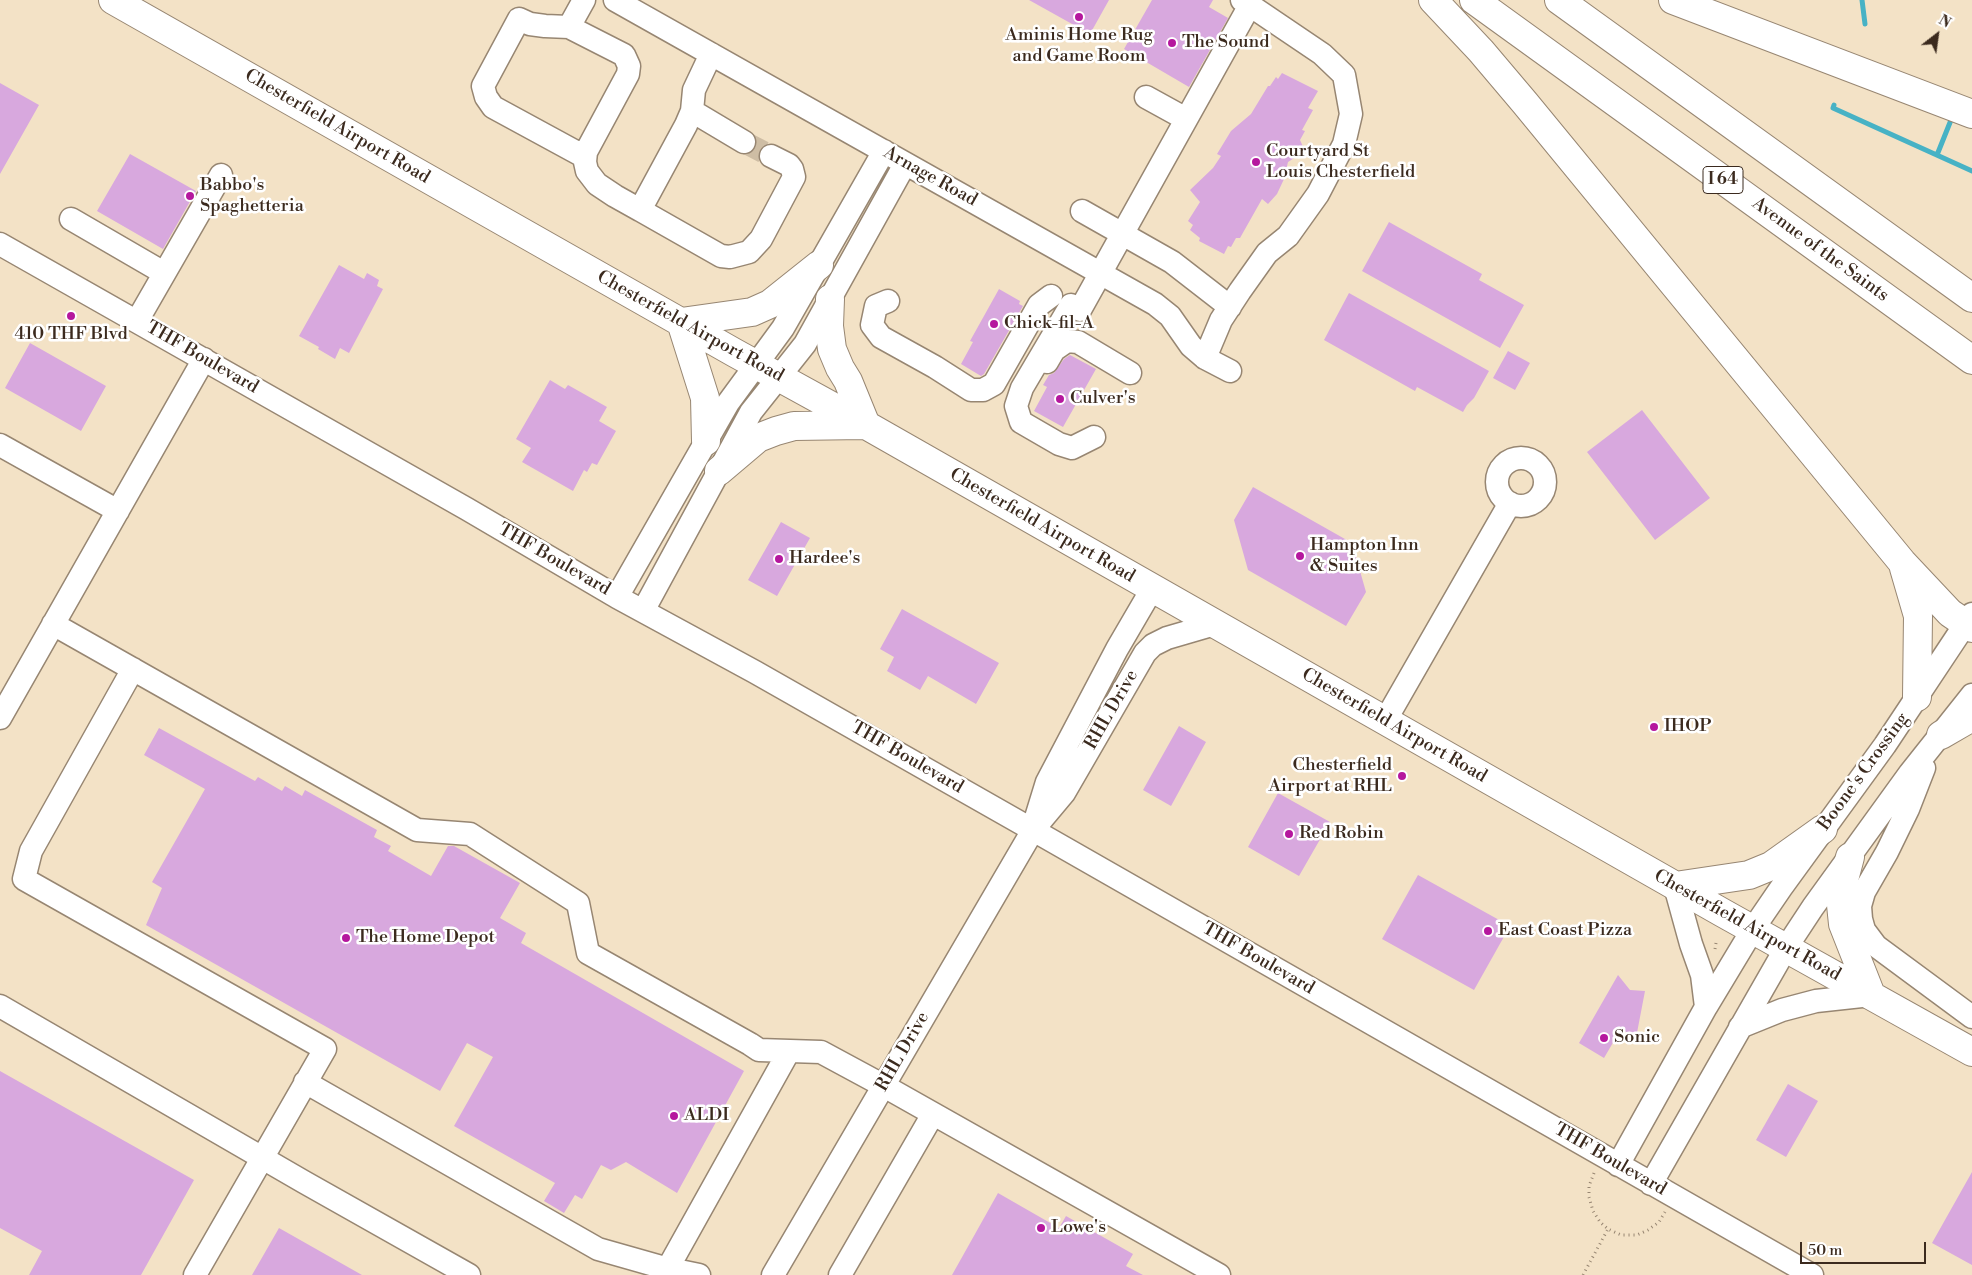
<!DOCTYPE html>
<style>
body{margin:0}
#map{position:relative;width:1972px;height:1275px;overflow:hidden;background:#f3e2c6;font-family:"Libre Bodoni",serif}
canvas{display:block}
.north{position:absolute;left:1912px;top:10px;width:50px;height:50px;-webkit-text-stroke:4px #fff;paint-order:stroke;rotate:30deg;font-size:14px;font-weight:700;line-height:20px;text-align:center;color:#3b2a1e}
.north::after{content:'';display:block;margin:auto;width:18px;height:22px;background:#3b2a1e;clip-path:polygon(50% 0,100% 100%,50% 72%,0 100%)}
.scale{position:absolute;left:1800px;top:1242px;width:126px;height:22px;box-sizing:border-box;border:2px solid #3b2a1e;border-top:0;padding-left:6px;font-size:15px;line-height:18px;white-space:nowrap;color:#3b2a1e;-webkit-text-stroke:4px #fff;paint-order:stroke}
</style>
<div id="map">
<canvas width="1972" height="1275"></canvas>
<div class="north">N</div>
<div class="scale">50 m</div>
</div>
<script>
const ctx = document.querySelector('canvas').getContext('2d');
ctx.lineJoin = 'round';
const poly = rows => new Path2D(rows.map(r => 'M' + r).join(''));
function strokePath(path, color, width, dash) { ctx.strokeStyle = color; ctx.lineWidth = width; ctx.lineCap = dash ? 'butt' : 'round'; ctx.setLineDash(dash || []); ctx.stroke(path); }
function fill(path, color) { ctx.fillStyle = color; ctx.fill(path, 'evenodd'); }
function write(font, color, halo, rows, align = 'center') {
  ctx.font = font + ' "Libre Bodoni",serif'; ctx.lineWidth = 5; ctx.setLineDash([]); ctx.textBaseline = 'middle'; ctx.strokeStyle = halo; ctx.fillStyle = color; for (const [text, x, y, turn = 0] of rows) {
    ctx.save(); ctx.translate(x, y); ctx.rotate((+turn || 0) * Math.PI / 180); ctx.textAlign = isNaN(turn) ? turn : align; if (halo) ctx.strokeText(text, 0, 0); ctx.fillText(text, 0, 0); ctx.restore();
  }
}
strokePath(poly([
 [1862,0,1865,24],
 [1834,105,1833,108,1972,171],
 [1937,155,1951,120]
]), '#47b2c5', 5);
fill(poly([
 [1029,0,1109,0,1090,34],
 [1152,0,1213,0,1209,7,1228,18,1189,87,1124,49],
 [1282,73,1318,91,1308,108,1313,110,1302,130,1305,131,1300,140,1305,151,1288,162,1284,179,1277,194,1268,204,1262,199,1240,238,1236,238,1231,247,1228,246,1224,254,1199,241,1200,238,1190,230,1193,225,1188,221,1200,202,1190,190,1213,168,1221,156,1217,154,1231,131,1251,114,1268,86,1270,86,1276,77,1278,79],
 [0,83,39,105,0,174],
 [130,154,196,191,163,249,97,211],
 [1389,222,1482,274,1479,280,1524,305,1500,348,1362,271],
 [339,265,364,279,367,273,379,280,377,286,383,289,349,353,340,348,335,359,318,349,319,347,299,336],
 [999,289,1020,301,1019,304,1023,306,984,374,981,376,961,364,973,342,970,341],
 [1349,293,1489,371,1474,398,1467,405,1463,412,1417,387,1415,391,1324,340],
 [30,343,106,386,81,431,5,388],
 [1508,351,1530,363,1515,390,1493,378],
 [1070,355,1096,369,1063,427,1034,411,1047,387,1043,385,1049,375,1054,373,1064,359],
 [550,380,565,389,568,385,607,407,599,421,616,431,597,465,592,463,587,472,584,470,573,491,522,462,531,448,516,439],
 [1642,410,1710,498,1655,540,1587,452],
 [1253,487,1352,543,1366,592,1346,626,1248,570,1234,520],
 [781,522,810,538,777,596,748,580],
 [902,609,999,663,976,704,928,676,920,690,887,671,894,657,880,649],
 [1179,726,1206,742,1171,806,1143,790],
 [159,728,255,781,258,777,282,791,285,786,302,796,305,790,377,830,374,837,391,846,388,851,431,876,448,846,454,846,520,883,500,918,526,933,521,943,744,1071,677,1193,626,1162,611,1170,601,1165,582,1199,575,1195,564,1213,544,1201,555,1183,454,1126,493,1057,467,1043,440,1091,146,925,162,888,152,882,205,789,144,755],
 [1278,793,1330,822,1299,876,1248,847],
 [1418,875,1510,926,1474,990,1382,939],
 [1618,975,1630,990,1645,991,1636,1038,1621,1029,1604,1058,1579,1043],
 [0,1071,194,1180,141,1275,29,1275,42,1251,0,1228],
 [1788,1084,1818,1101,1786,1157,1756,1140],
 [1972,1172,1972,1265,1932,1243],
 [998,1193,1059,1228,1066,1216,1133,1254,1126,1266,1143,1275,952,1275],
 [279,1228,362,1275,252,1275]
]), '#d8a8de');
strokePath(poly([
 [744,142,771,156]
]), '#cebda4', 22, [22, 11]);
const minor = poly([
 [584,0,569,27,624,55,629,66,628,74,586,152,585,162,587,171,597,184,615,196,640,210],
 [615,0,1155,304,1170,316,1191,346,1205,358,1230,371],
 [569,27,545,26,530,24,519,19,483,86,486,97,493,107,585,157],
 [711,54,694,90,692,111,686,125,640,210,721,256,730,257,749,252,761,239,794,177,792,169,789,165,771,156],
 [1146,97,1186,119],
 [692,111,744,142],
 [1082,211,1172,262,1230,307],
 [71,219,164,273],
 [0,244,467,509,617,597,755,672,1033,830,1812,1275],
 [888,301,876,306,872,325,881,337,935,367,971,390,983,390,994,384,1039,305,1051,296],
 [1071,305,1022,388,1016,406,1021,422,1059,444,1072,448,1094,437],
 [1080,310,1250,5],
 [137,321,221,175],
 [1205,358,1221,320,1240,291,1267,253,1288,236,1318,194,1344,144,1351,114,1344,75,1322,54,1242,0],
 [1047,362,1054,350,1067,341,1078,342,1130,373],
 [0,445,118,511],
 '1497 482a24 24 0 1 1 48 0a24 24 0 1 1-48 0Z',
 [617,597,728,403,783,328,884,151],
 [643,611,751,412,805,344,905,164],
 [53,624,417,830,470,834,578,903,588,953,750,1044,759,1050,821,1052,884,1086,1219,1275],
 [133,669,31,851,24,879,325,1049,195,1275],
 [0,718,204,359],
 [1385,721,1510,503],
 [1924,768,1908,809,1887,852,1864,892,1860,906,1861,919,1864,930,1876,946,1972,1017],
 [1035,821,1047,782,1117,649,1152,589],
 [1675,886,1691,944,1702,975,1706,1007],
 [0,1006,304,1182,469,1275],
 [1740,1027,1782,1010,1816,1001,1871,995],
 [305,1082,598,1249,665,1268,699,1275],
 [1618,1165,1706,1007,1753,929,1781,888,1885,745,1972,614],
 [1651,1184,1786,948,1813,907,1910,773,1972,695],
 [668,1268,789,1051],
 [773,1275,1033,830,1064,793,1145,653,1153,645,1167,638,1215,624],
 [840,1275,933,1114]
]);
const major = poly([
 [113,0,735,353,866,425,1723,913,1972,1052],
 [830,299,829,326,832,349,840,368,848,381,866,425],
 [681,322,752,312,770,304,819,265],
 [681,322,705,398,706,441],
 [719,471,758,438,776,431,794,426,864,425],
 [1850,857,1840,895,1843,924,1871,995],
 [1675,886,1749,875,1771,866,1823,829]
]);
const highway = poly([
 [1433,0,1481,51,1525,103,1902,562,1950,613,1972,628],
 [1474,0,1972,360],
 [1559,0,1972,298],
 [1673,0,1972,114],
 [1904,568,1918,616,1917,697],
 [1941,735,1972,717]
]);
strokePath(minor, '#978672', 25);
strokePath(major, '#978672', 30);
strokePath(highway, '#978672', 30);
strokePath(poly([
 [1716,943,1715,949,1716,950],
 [1594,1173,1589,1186,1589,1197,1593,1211,1600,1222,1608,1229,1621,1235,1637,1235,1648,1230,1659,1222,1665,1212],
 [1583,1275,1608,1229]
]), '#978672', 3, [1, 4]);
strokePath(minor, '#fff', 22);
strokePath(major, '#fff', 28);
strokePath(highway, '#fff', 28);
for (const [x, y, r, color] of [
 [1079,17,5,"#b5179e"],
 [1172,43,5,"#b5179e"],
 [1256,162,5,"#b5179e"],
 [190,196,5,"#b5179e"],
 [71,316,5,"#b5179e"],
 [994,324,5,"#b5179e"],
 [1060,399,5,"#b5179e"],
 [1300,556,5,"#b5179e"],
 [779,559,5,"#b5179e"],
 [1654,727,5,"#b5179e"],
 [1402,776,5,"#b5179e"],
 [1289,834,5,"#b5179e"],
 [1488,931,5,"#b5179e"],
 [346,938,5,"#b5179e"],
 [1604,1038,5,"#b5179e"],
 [674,1116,5,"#b5179e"],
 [1041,1228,5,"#b5179e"]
]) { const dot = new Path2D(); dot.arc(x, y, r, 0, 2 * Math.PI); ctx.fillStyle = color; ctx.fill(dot); strokePath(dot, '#fff', 2); }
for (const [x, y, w] of [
 [1723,180,40]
]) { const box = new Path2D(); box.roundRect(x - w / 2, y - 13.5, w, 27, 4); ctx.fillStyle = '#fff'; ctx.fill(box); strokePath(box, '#3b2a1e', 1); }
write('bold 16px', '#3b2a1e', null, [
 ["I 64",1723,180]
]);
write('18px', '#3b2a1e', '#fff', [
 ["Aminis Home Rug",1079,36,"center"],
 ["and Game Room",1079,57,"center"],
 ["The Sound",1182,43],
 ["Courtyard St",1266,152],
 ["Louis Chesterfield",1266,173],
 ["Babbo's",200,186],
 ["Spaghetteria",200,207],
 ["Chick-fil-A",1004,324],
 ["410 THF Blvd",71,335,"center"],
 ["Culver's",1070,399],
 ["Hampton Inn",1310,546],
 ["& Suites",1310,567],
 ["Hardee's",789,559],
 ["IHOP",1664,727],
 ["Chesterfield",1392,766,"right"],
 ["Airport at RHL",1392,787,"right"],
 ["Red Robin",1299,834],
 ["East Coast Pizza",1498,931],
 ["The Home Depot",356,938],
 ["Sonic",1614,1038],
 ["ALDI",684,1116],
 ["Lowe's",1051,1228]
], 'left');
write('18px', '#3b2a1e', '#fff', [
 ["Chesterfield Airport Road",337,127,30],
 ["Arnage Road",930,177,29],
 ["Avenue of the Saints",1820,250,36],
 ["Chesterfield Airport Road",690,327,29],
 ["THF Boulevard",202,358,30],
 ["Chesterfield Airport Road",1042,526,30],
 ["THF Boulevard",554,560,30],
 ["RHL Drive",1112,710,-60],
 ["Chesterfield Airport Road",1394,726,30],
 ["THF Boulevard",907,758,30],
 ["Boone's Crossing",1864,772,-54],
 ["Chesterfield Airport Road",1747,926,29],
 ["THF Boulevard",1258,959,30],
 ["RHL Drive",903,1052,-60],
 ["THF Boulevard",1610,1160,30]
]);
</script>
